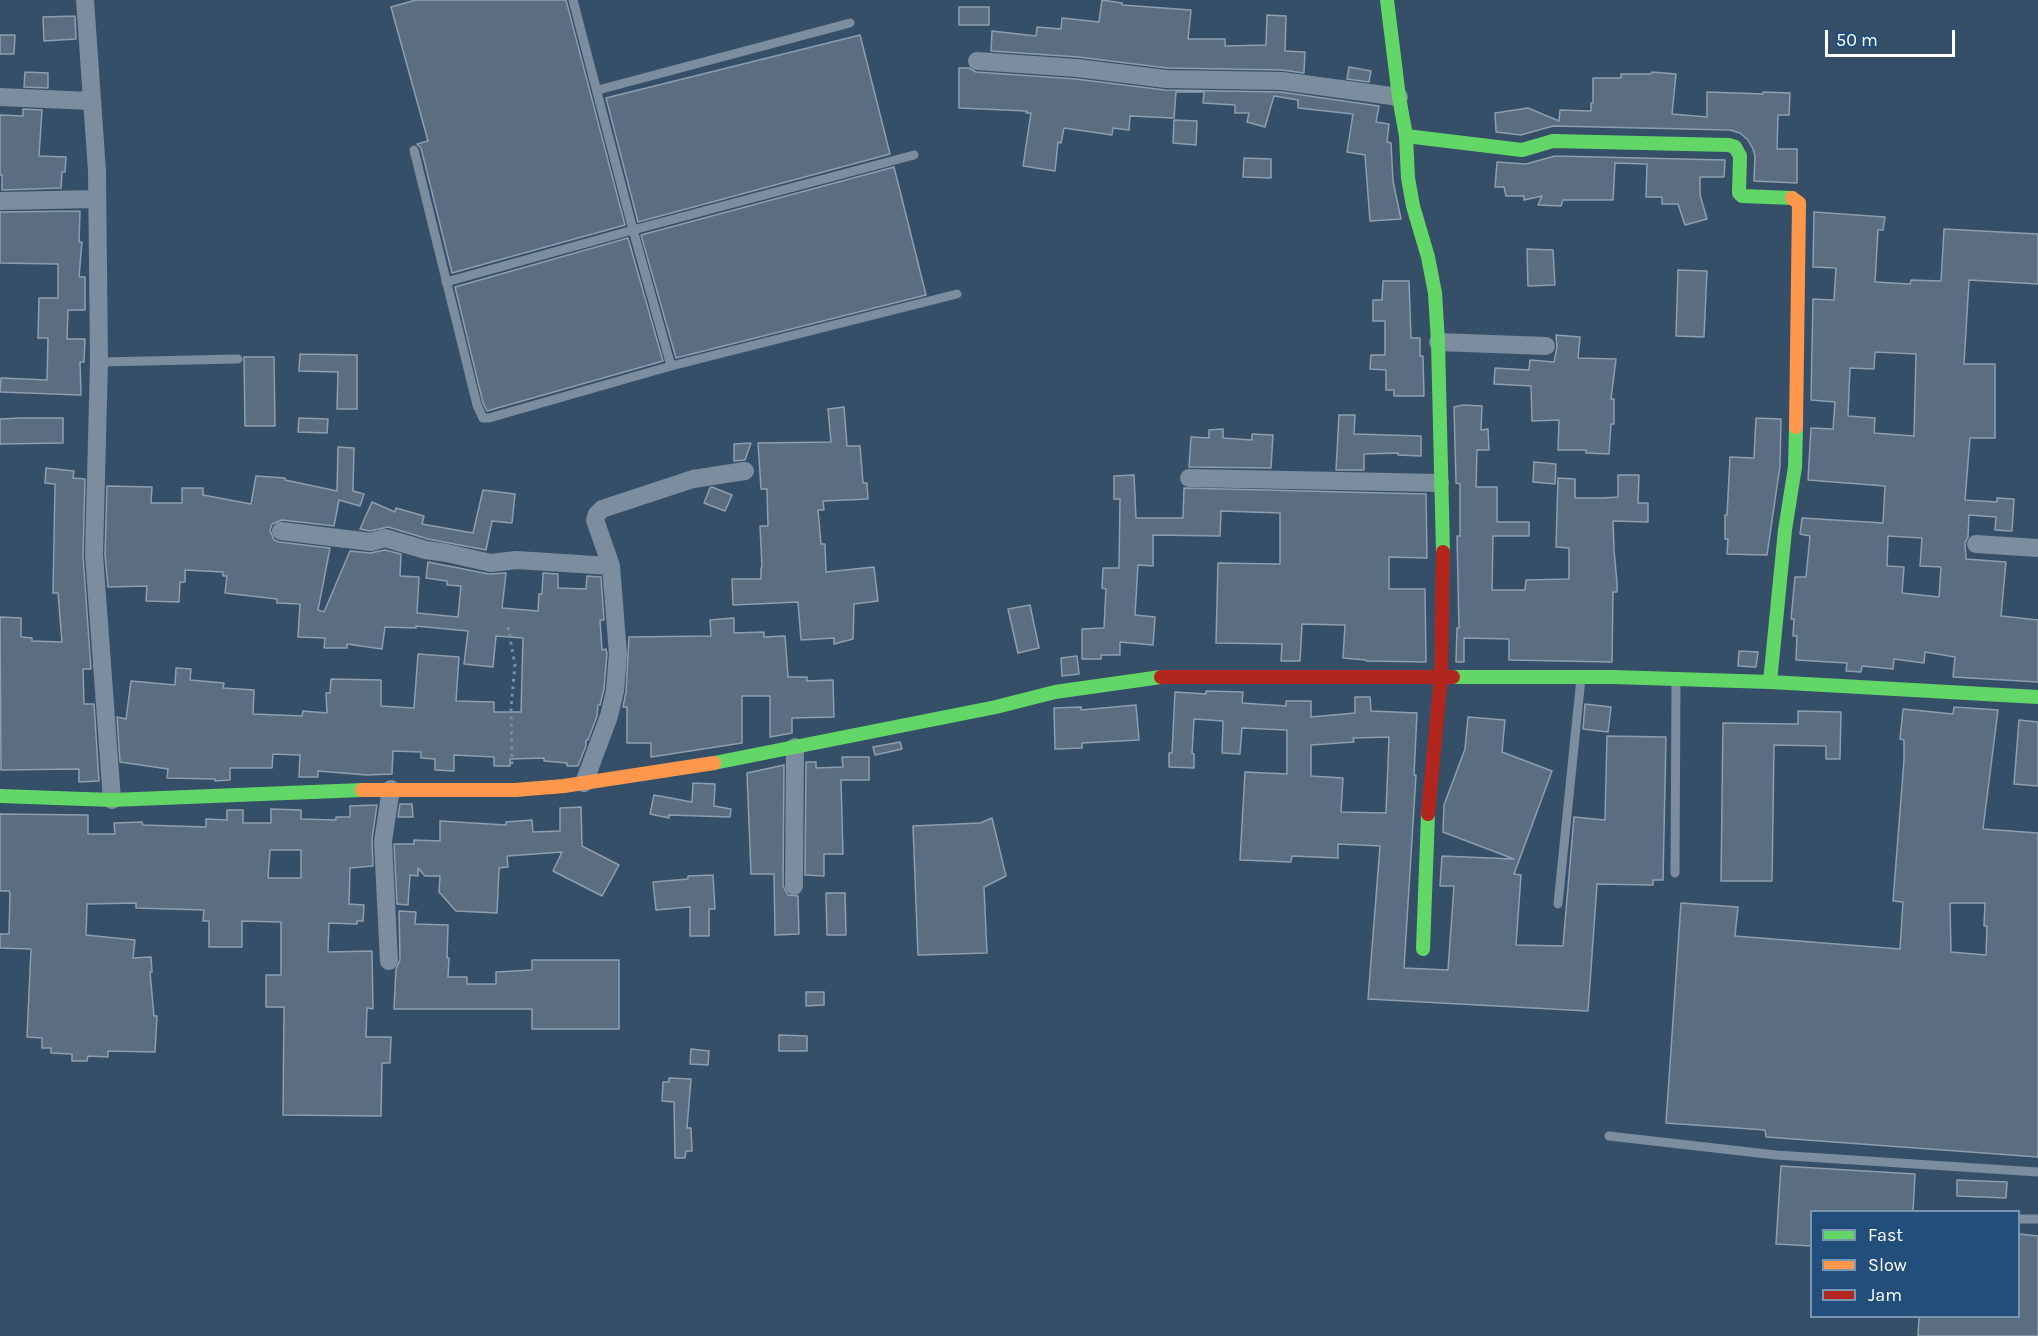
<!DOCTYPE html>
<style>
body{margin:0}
#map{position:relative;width:2038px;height:1336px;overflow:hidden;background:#364f68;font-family:Karla,sans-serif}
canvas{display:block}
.legend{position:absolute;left:1810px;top:1210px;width:210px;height:108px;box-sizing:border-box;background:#224e7c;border:2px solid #7a95b0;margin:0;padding:8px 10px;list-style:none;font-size:18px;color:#fff}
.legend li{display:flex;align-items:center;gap:12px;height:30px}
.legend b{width:30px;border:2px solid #7a95b0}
.scale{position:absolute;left:1825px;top:30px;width:130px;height:27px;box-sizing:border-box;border:3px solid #fff;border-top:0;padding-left:8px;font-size:18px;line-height:21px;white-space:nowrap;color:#fff;-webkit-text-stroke:4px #224e7c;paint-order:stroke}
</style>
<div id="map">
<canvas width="2038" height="1336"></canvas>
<ul class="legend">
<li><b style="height:8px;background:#63d668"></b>Fast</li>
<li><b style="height:8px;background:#ff974d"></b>Slow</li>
<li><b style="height:8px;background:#b3261e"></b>Jam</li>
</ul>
<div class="scale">50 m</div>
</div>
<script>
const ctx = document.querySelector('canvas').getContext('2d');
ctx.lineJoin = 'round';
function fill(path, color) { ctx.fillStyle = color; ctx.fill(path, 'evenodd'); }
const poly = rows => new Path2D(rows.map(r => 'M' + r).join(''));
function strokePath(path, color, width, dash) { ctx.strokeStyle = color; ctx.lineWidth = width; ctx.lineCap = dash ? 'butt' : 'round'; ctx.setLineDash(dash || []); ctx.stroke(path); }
const building = poly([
 [416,0,566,0,625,225,452,273,421,148,417,144,428,141,391,7,416,0],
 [1102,0,1122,3,1122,5,1191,10,1188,39,1225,39,1225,46,1266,45,1267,15,1286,16,1285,51,1305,52,1304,73,1282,70,1167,68,1078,57,991,51,992,31,1036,36,1037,27,1061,29,1062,18,1099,22,1102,0],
 [959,7,989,7,989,25,959,25,959,7],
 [75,16,76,39,44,41,43,17,75,16],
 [0,35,15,35,14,54,0,54,0,35],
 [860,35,890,154,638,222,606,98,860,35],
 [1349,67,1371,71,1369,82,1347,79,1349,67],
 [959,68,969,68,976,72,1076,79,1165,90,1281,92,1379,106,1376,122,1389,124,1387,142,1391,143,1393,181,1401,219,1370,221,1365,155,1347,152,1353,114,1298,108,1298,100,1274,96,1265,127,1247,122,1249,113,1235,113,1235,105,1203,103,1204,92,1176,92,1174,118,1130,116,1129,130,1113,128,1112,135,1064,128,1061,143,1058,142,1055,171,1023,166,1031,113,1026,113,1027,111,959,108,959,68],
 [25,72,48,73,48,88,24,87,25,72],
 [1652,72,1676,74,1672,114,1707,117,1707,92,1763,94,1763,92,1790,93,1789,115,1778,115,1777,149,1797,149,1797,183,1754,181,1755,156,1753,149,1748,140,1740,133,1730,130,1553,126,1521,135,1496,132,1495,113,1528,108,1559,121,1560,110,1591,111,1591,103,1593,103,1593,78,1621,78,1621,74,1651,74,1652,72],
 [23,109,42,110,39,156,66,157,65,172,62,172,61,188,2,190,2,175,0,175,0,115,23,116,23,109],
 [1174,120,1197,121,1196,145,1173,143,1174,120],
 [1555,156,1725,160,1724,177,1700,177,1700,195,1707,219,1685,225,1678,204,1662,204,1662,197,1646,197,1647,164,1615,163,1613,200,1563,200,1561,206,1538,205,1542,196,1524,200,1524,196,1506,196,1504,187,1495,187,1497,162,1526,164,1555,156],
 [1244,158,1271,159,1271,178,1243,177,1244,158],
 [894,167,926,295,676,358,641,235,894,167],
 [80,211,79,242,82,242,79,277,85,277,85,310,68,310,67,339,85,339,84,362,80,362,81,395,0,392,1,378,47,380,48,338,38,338,39,298,58,298,58,264,0,263,0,212,80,211],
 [1814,212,1885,217,1883,230,1878,230,1875,282,1910,284,1911,280,1941,281,1944,229,2038,234,2038,284,1969,280,1964,364,1995,364,1995,438,1970,438,1965,500,1997,502,1997,498,2014,499,2012,531,1995,530,1996,517,1969,515,1968,537,1965,543,1966,559,2006,562,2001,616,2038,620,2038,682,1953,677,1955,657,1925,652,1924,663,1894,659,1893,669,1862,666,1861,672,1846,671,1847,663,1796,660,1797,636,1793,636,1794,619,1791,619,1795,577,1806,577,1810,536,1800,534,1802,518,1883,523,1885,486,1808,480,1811,428,1833,429,1835,402,1811,400,1813,299,1834,300,1836,268,1813,267,1814,212],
 [1875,352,1916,354,1914,436,1874,433,1875,418,1848,416,1850,368,1874,369,1875,352],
 [1888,536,1922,538,1920,566,1941,567,1939,597,1902,593,1904,567,1887,566,1888,536],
 [628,238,663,361,487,411,483,403,455,287,628,238],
 [1527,249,1553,250,1555,285,1528,286,1527,249],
 [1678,270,1707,271,1704,337,1676,336,1678,270],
 [1383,281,1409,281,1411,338,1420,338,1420,356,1423,356,1424,396,1394,396,1394,390,1386,390,1386,370,1370,369,1371,355,1385,355,1385,321,1373,321,1373,300,1382,300,1383,281],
 [1556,335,1580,337,1578,358,1616,359,1611,399,1614,399,1614,424,1611,424,1609,454,1586,453,1586,450,1558,450,1559,420,1532,421,1531,386,1494,384,1495,368,1529,370,1530,360,1554,362,1557,347,1556,335],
 [300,354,357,355,357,409,337,409,338,372,299,371,300,354],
 [244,357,274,357,275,426,245,426,244,357],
 [1463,405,1482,406,1481,430,1488,429,1489,450,1477,450,1476,487,1497,487,1497,522,1529,522,1529,536,1493,536,1492,590,1525,590,1526,580,1569,579,1569,548,1556,547,1558,478,1575,479,1575,498,1603,498,1618,497,1618,475,1639,475,1638,503,1648,503,1648,522,1613,521,1614,550,1617,583,1617,592,1613,592,1612,662,1509,660,1509,639,1464,638,1464,662,1456,662,1457,628,1459,628,1457,536,1460,536,1460,484,1456,483,1454,407,1463,405],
 [844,407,847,446,860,446,863,483,867,483,868,499,823,501,824,510,818,510,821,544,825,544,826,572,874,567,878,601,854,604,853,639,834,644,834,638,801,640,798,602,733,605,732,579,761,579,761,568,762,568,760,526,768,526,767,489,761,489,758,443,831,442,828,409,844,407],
 [1339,415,1355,415,1354,434,1421,436,1421,456,1398,455,1398,453,1364,454,1364,470,1336,470,1339,415],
 [20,418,63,418,63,443,0,444,0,419,20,418],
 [299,418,328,419,327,433,298,432,299,418],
 [1756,418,1781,419,1780,466,1767,555,1727,554,1728,539,1725,539,1725,515,1727,515,1730,457,1754,458,1756,418],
 [1223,429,1223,438,1252,440,1252,434,1273,435,1271,468,1189,467,1191,437,1209,438,1209,430,1223,429],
 [751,443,745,460,734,461,734,444,751,443],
 [338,447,354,448,353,491,364,494,360,506,339,500,334,526,282,520,272,524,270,530,274,540,279,542,330,548,318,610,324,612,350,551,370,553,385,550,401,554,400,576,419,577,417,613,458,617,461,586,447,585,447,581,426,578,428,562,489,574,506,573,502,608,538,611,539,594,542,594,543,573,558,574,558,588,586,589,587,576,601,577,604,620,600,620,602,650,606,649,607,654,604,689,600,705,598,705,597,716,588,740,586,740,586,746,578,766,567,766,567,763,544,761,544,758,510,759,510,766,494,766,494,757,454,755,454,771,435,770,435,759,421,758,421,752,393,751,392,774,367,775,318,771,318,777,299,777,300,755,273,754,272,768,230,768,230,780,215,781,215,779,167,778,168,769,120,762,117,717,126,719,131,681,175,685,176,668,191,669,190,680,224,683,223,688,254,690,253,714,302,716,303,711,327,713,326,693,330,693,331,679,381,680,381,706,414,708,418,654,459,657,456,701,494,702,494,712,521,712,523,638,496,636,493,667,464,664,468,631,416,626,416,628,385,627,382,649,347,644,347,648,324,648,325,638,298,637,300,604,277,603,277,599,225,593,227,576,223,576,223,572,185,570,185,582,180,582,179,602,146,601,147,586,108,587,105,555,107,486,152,487,151,503,182,503,182,488,203,488,203,495,251,504,256,476,285,478,285,480,337,491,338,447],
 [1534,462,1556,464,1555,484,1533,482,1534,462],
 [46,468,74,471,73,478,85,479,83,556,91,669,83,669,84,704,94,704,99,781,79,782,79,769,1,770,0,617,21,618,21,637,32,638,32,641,62,642,58,593,53,593,55,484,45,483,46,468],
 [1134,475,1136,518,1183,518,1184,488,1426,494,1427,558,1389,557,1389,589,1425,589,1426,662,1366,661,1366,660,1343,658,1345,625,1302,624,1300,661,1281,661,1282,644,1216,643,1218,563,1280,564,1280,513,1221,511,1220,536,1153,535,1153,566,1138,565,1135,615,1155,617,1153,645,1120,642,1120,655,1101,655,1101,659,1082,659,1082,629,1104,628,1106,589,1102,588,1103,568,1119,568,1120,499,1114,499,1114,476,1134,475],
 [712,487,732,495,725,511,704,503,710,488,712,487],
 [483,490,515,494,512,523,492,521,486,550,428,539,388,527,370,531,360,529,372,502,395,512,396,508,424,516,422,524,473,533,483,490],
 [1030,605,1039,648,1018,653,1008,609,1030,605],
 [734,618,734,633,764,632,764,637,785,636,788,677,807,677,807,681,833,680,834,717,792,718,792,733,770,737,770,696,742,696,742,743,651,757,651,743,627,743,627,707,623,707,626,692,629,637,711,636,710,620,734,618],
 [1739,651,1758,652,1756,667,1738,666,1739,651],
 [1077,656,1079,674,1062,676,1061,658,1077,656],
 [1206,691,1243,692,1242,703,1286,706,1286,701,1311,701,1311,717,1355,713,1355,697,1370,697,1371,711,1417,713,1414,775,1416,775,1404,968,1448,970,1454,886,1440,886,1442,856,1514,859,1443,832,1444,805,1465,749,1468,717,1505,720,1502,752,1552,771,1514,874,1521,875,1516,945,1563,946,1574,817,1605,820,1607,736,1666,737,1663,880,1653,880,1653,885,1597,884,1588,1011,1368,999,1380,846,1338,844,1338,858,1292,856,1291,862,1240,860,1245,772,1287,774,1287,730,1242,728,1240,754,1222,753,1223,721,1194,719,1192,753,1194,754,1194,768,1169,767,1169,753,1172,753,1175,692,1206,694,1206,691],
 [1389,737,1386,813,1341,812,1343,778,1311,776,1311,745,1354,742,1353,738,1389,737],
 [1585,704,1611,707,1608,732,1583,729,1585,704],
 [1136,705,1139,740,1082,743,1082,748,1055,749,1054,708,1081,707,1081,710,1136,705],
 [1954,707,1998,710,1983,829,2038,833,2038,1157,1766,1137,1765,1130,1666,1123,1681,903,1738,907,1735,936,1900,949,1903,902,1893,901,1904,760,1904,740,1900,739,1903,709,1953,714,1954,707],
 [1952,903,1985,903,1984,926,1987,926,1986,955,1951,952,1950,904,1952,903],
 [1798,711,1841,712,1840,759,1826,759,1826,746,1774,745,1772,881,1721,881,1723,723,1798,724,1798,711],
 [2019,720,2038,722,2038,786,2014,784,2019,720],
 [900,742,902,749,875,755,873,747,900,742],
 [842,757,869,757,869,780,841,780,843,854,824,854,824,876,805,875,806,762,816,762,816,768,843,767,842,757],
 [784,765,783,886,788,895,798,896,799,934,775,935,774,874,751,874,747,773,784,765],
 [693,783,715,784,714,806,731,809,730,817,669,815,669,818,650,814,654,795,692,802,693,783],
 [400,804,412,804,413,817,398,817,400,804],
 [377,805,372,839,373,866,350,868,349,904,364,905,363,921,357,921,357,924,329,923,328,952,372,951,373,1009,367,1008,366,1037,391,1037,390,1063,382,1063,381,1116,283,1115,284,1007,266,1007,266,975,281,975,281,922,242,921,242,947,209,947,209,921,203,921,204,910,136,908,136,903,87,904,86,935,135,940,133,958,151,957,152,972,150,972,154,1016,157,1016,155,1052,108,1051,108,1057,88,1056,87,1061,72,1061,72,1054,51,1053,51,1048,42,1048,42,1038,27,1037,31,949,0,948,0,934,9,934,10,894,9,891,0,891,0,814,88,815,88,834,115,834,114,823,142,822,143,825,206,827,206,819,227,820,227,810,243,810,243,823,271,823,271,809,301,810,301,819,336,820,336,817,350,817,350,806,377,805],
 [270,850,301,850,301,878,268,878,270,850],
 [581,807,582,846,619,865,602,896,553,871,562,852,507,856,508,867,499,868,497,913,456,911,439,892,440,876,425,876,418,868,418,876,410,875,408,905,397,904,394,844,414,844,414,840,440,841,440,821,506,825,506,822,532,820,533,832,560,831,560,808,581,807],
 [992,818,1006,876,984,887,987,953,918,955,913,826,980,823,992,818],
 [713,875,715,909,709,909,709,936,690,936,690,907,656,910,653,882,688,879,688,876,713,875],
 [826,893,845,893,846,935,827,935,826,893],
 [399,911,416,912,415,924,448,925,447,958,449,958,448,977,467,977,467,984,496,984,496,972,532,970,532,960,619,960,619,1029,532,1029,532,1009,394,1009,396,969,400,960,399,911],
 [806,992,824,992,824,1005,806,1006,806,992],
 [779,1035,807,1036,807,1051,779,1051,779,1035],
 [691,1049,709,1051,708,1065,690,1064,691,1049],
 [669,1078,691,1079,687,1128,691,1128,692,1151,686,1151,685,1158,675,1158,674,1102,662,1101,663,1082,669,1082,669,1078],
 [1781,1166,1915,1174,1913,1212,1812,1212,1812,1246,1776,1244,1781,1166],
 [1957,1180,2007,1182,2006,1198,1957,1196,1957,1180],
 [2019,1234,2038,1236,2038,1336,1918,1336,1919,1317,2019,1317,2019,1234]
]);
fill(building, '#5b6e81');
strokePath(building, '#8f9eae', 1.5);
strokePath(poly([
 [508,627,515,665,511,709,512,769]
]), '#7b8d9f', 3, [3, 4.5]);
strokePath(poly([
 [573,0,633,230,671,366],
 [598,90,850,23],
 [414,150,477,405,483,418,489,418,671,366,957,294],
 [446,282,633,230,914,155],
 [99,362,238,359],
 [1675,873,1676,682],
 [1558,904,1581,678],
 [1609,1136,1776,1155,2038,1172],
 [2018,1219,2038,1219]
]), '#7b8d9f', 9);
strokePath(poly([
 [85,0,97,171,99,362,94,555,112,800],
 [977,61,1077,68,1166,79,1282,81,1399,97],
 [0,97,91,101],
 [0,201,97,199],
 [1438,342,1546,346],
 [1189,478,1440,483],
 [281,531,371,542,385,538,426,550,447,553,491,563,516,560,611,566],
 [1976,544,2038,548],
 [584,783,609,716,615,691,618,654,611,566,595,520,597,514,602,509,693,479,745,471],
 [794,886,795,747],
 [389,961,383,841,391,789]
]), '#7b8d9f', 18);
strokePath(poly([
 [1387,0,1399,97,1406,136,1408,178,1413,206,1428,257,1435,293,1438,342,1443,552],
 [1406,136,1522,150,1553,141,1729,145,1735,147,1740,156,1739,193,1742,196,1792,198],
 [1453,677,1613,677,1770,682,2038,697],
 [1770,682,1785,530,1795,467,1796,427],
 [714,763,996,707,1055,692,1161,677],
 [0,796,112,800,362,790],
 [1423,949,1428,814]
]), '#63d668', 14);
strokePath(poly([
 [1792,198,1799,203,1796,427],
 [362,790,515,790,564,786,714,763]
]), '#ff974d', 14);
strokePath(poly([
 [1161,677,1453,677],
 [1428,814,1441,676,1443,552]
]), '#b3261e', 14);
</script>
